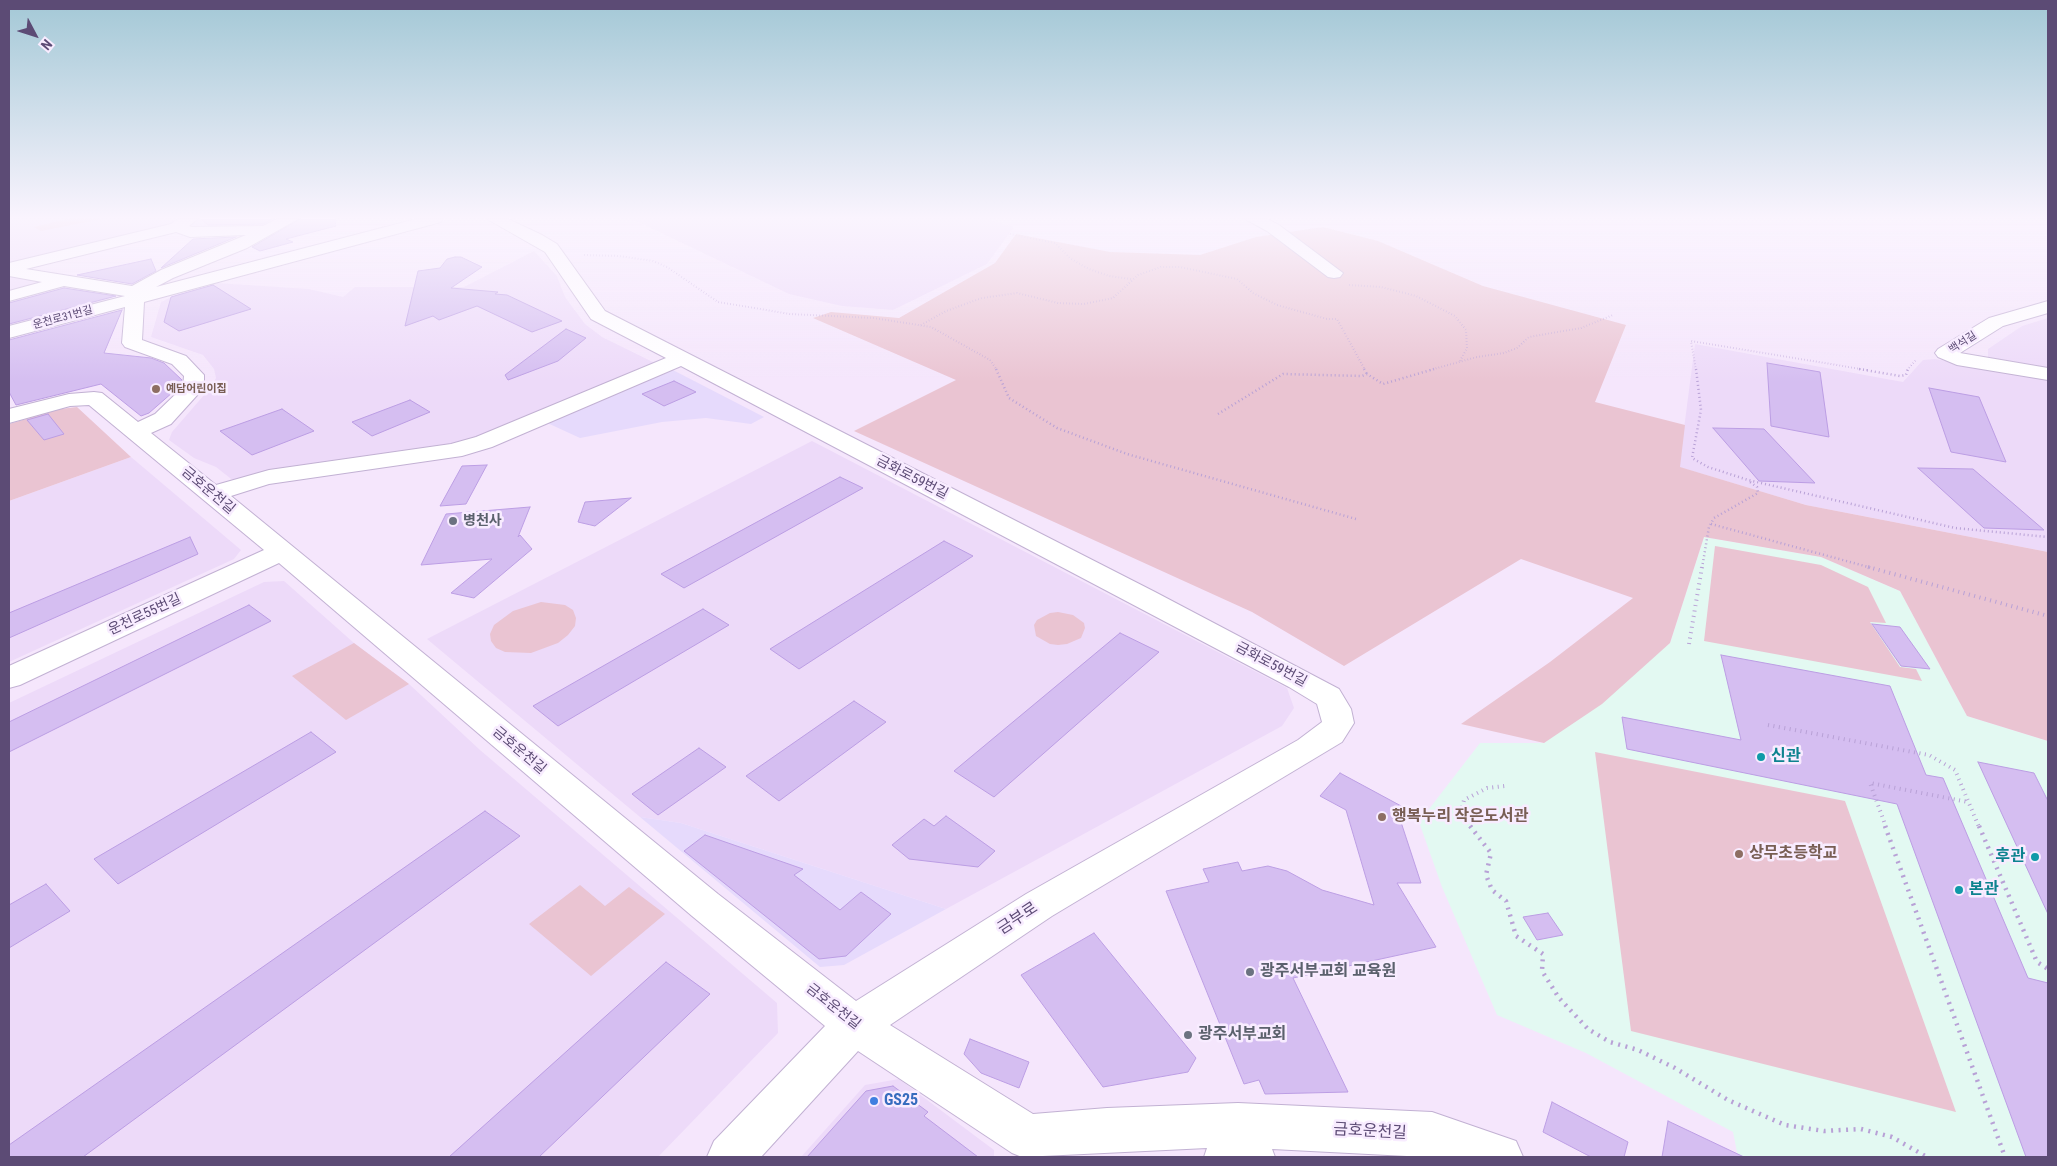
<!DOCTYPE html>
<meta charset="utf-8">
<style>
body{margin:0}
#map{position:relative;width:2057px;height:1166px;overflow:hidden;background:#f5e6fc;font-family:"Roboto Condensed",sans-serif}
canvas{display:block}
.frame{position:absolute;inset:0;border:10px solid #5c4b75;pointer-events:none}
.north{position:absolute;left:10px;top:10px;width:50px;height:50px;-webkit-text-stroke:4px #f8ecff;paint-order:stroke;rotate:130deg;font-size:14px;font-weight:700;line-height:20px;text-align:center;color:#5c4b75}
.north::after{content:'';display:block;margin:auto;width:18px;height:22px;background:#5c4b75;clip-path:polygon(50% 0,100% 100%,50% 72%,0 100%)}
</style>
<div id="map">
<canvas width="2057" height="1166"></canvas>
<div class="frame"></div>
<div class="north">N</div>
</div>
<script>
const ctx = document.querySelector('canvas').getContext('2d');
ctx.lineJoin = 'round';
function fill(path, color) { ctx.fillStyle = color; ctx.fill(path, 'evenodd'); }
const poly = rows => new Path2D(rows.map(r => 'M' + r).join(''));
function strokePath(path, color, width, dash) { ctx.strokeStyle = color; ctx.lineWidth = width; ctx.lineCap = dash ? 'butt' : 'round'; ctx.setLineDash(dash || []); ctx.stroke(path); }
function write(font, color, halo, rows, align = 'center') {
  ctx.font = font + ' "Roboto Condensed","Noto Sans KR",sans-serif'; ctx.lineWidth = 5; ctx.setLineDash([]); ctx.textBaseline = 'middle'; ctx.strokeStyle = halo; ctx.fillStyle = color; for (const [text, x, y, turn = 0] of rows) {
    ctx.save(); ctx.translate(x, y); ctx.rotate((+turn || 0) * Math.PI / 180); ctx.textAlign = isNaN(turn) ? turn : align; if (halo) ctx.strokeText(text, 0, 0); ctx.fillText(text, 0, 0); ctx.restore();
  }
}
fill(poly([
 [9,219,176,219,173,224,17,262,9,263],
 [632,219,988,219,1014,227,987,264,893,310,842,306,789,294],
 [534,251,557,276,565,297,585,324,602,337,657,364,471,441,235,482,216,467,194,458,169,440,172,432,211,387,216,378,214,369,203,355,151,337,161,302,178,294,217,283,309,289,343,297,355,287,464,287],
 [9,276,41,282,9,292],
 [65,285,114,293,114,296,107,300,9,327,9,300],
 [2048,318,2048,369,1988,359,1988,349,2022,326],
 [1695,344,1903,382,1923,360,1935,359,2048,378,2048,552,1806,505,1679,467],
 [812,441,1287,688,1294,708,1282,726,946,909,681,823,640,817,427,639],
 [131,457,241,550,234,559,9,662,9,501],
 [284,581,354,643,409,684,480,750,777,1003,778,1033,658,1157,9,1157,9,703,264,582],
 [899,1079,994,1150,994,1157,801,1157,865,1085]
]), '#eddaf9');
fill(poly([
 [196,219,281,219,268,226,192,229,191,225],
 [671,369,764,417,751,424,706,418,662,422,580,438,543,421],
 [640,817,681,823,946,909,844,965,820,967]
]), '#e6dafc');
fill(poly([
 [1704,537,1821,557,1900,591,1967,716,2048,741,2048,1157,1738,1157,1733,1132,1586,1053,1497,1015,1442,887,1419,822,1480,743,1544,743,1670,643]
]), '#e3f9f2');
fill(poly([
 [66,219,102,219,41,231,34,227],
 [1323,227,1378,241,1483,286,1626,325,1595,402,1685,425,1680,467,1806,505,2048,552,2048,741,1967,716,1900,591,1821,557,1704,537,1670,643,1602,704,1544,743,1461,724,1550,662,1633,598,1521,559,1344,666,1252,612,854,431,956,380,813,318,831,312,899,318,995,263,1016,234,1110,252,1200,255,1256,237],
 [77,407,131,457,9,501,9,424,60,409],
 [1715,546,1821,565,1868,587,1886,623,1870,622,1900,667,1916,669,1922,681,1704,641],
 [541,602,565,605,573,610,576,618,575,626,568,635,558,643,531,653,505,652,496,648,491,641,490,634,494,625,513,611],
 [1058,612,1073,615,1084,623,1085,628,1081,638,1067,644,1058,645,1050,644,1036,636,1034,625,1037,620,1050,613],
 [354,643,409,684,346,720,292,676],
 [1595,752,1845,801,1956,1112,1631,1031],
 [580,885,605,906,629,887,665,914,591,976,529,924]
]), '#eac4d2');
const building = poly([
 [201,219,272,219,263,224,208,225,201,219],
 [300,219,335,219,336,226,286,239,293,242,260,251,252,247,300,219],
 [236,237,161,268,193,239,236,237],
 [455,257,461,257,482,267,451,288,498,292,495,294,507,295,562,321,532,332,477,306,439,320,433,316,405,326,418,271,440,268,447,259,455,257],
 [151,259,156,271,132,284,77,275,151,259],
 [213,285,251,309,179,331,164,322,171,297,213,285],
 [64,288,116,296,9,324,9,303,64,288],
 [122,310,104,353,151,358,164,363,182,380,181,385,149,413,141,416,101,384,16,405,9,392,9,340,122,310],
 [566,329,586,338,558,361,508,380,505,375,566,329],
 [1767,363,1820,372,1829,437,1771,426,1767,363],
 [674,381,696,392,664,406,642,394,674,381],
 [1929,388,1979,397,2006,462,1951,452,1929,388],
 [410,400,430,412,372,436,352,422,410,400],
 [282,409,314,431,252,455,220,431,282,409],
 [48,414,64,434,44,440,27,420,48,414],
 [1713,428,1764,429,1815,483,1759,481,1713,428],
 [487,465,466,504,440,506,462,466,487,465],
 [1918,468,1973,469,2044,530,1984,528,1918,468],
 [840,477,863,488,684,588,661,574,840,477],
 [631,498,595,526,578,522,585,502,631,498],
 [530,507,518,537,520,535,532,549,474,598,451,593,492,559,421,565,446,514,530,507],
 [190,537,198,554,9,638,9,613,190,537],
 [944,541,973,556,799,669,770,649,944,541],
 [249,605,271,621,9,752,9,722,249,605],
 [703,609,729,625,558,726,533,706,703,609],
 [1872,624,1900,627,1930,669,1901,666,1872,624],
 [1120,633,1159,652,994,797,954,771,1120,633],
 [1721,655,1890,686,1926,775,1943,778,2028,978,2048,983,2048,1157,2026,1157,1897,804,1627,749,1622,717,1741,740,1721,655],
 [854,701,886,722,779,801,746,776,854,701],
 [311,732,336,752,118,884,94,859,311,732],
 [699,748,726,767,658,815,632,794,699,748],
 [1978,762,2034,773,2048,801,2048,914,1978,762],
 [1340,773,1403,807,1398,813,1421,883,1397,883,1436,947,1293,978,1348,1092,1265,1094,1259,1080,1244,1084,1166,891,1209,882,1203,869,1238,862,1242,871,1268,866,1287,871,1322,890,1374,905,1346,810,1320,796,1340,773],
 [485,811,520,836,83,1157,9,1157,9,1145,485,811],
 [946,816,995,851,978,867,909,859,892,845,924,819,934,826,946,816],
 [705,835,803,869,794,875,840,910,861,892,891,914,846,956,819,959,684,851,705,835],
 [46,884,70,911,9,948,9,905,46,884],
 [1548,913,1563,935,1537,940,1523,917,1548,913],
 [1094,933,1196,1058,1188,1072,1103,1087,1021,975,1094,933],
 [666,962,710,994,539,1157,449,1157,666,962],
 [970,1039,1029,1062,1019,1088,981,1073,964,1054,970,1039],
 [893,1086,928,1112,924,1116,978,1157,807,1157,866,1091,893,1086],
 [1552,1102,1628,1142,1624,1157,1591,1157,1543,1132,1552,1102],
 [1668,1121,1744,1157,1662,1157,1668,1121]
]);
fill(building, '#d5bef1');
strokePath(building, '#bc9ee4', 1);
const minor = poly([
 [178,219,197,219,189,226,192,227,263,226,277,219,298,219,247,248,173,278,156,287,416,219,443,219,441,222,144,302,142,340,186,356,204,375,204,388,200,392,171,424,151,433,216,485,269,470,451,444,476,437,666,358,591,319,545,252,487,219,508,219,542,235,557,244,605,311,1155,592,1339,689,1351,709,1354,723,1342,742,1052,916,890,1025,1033,1114,1107,1108,1238,1103,1432,1112,1516,1141,1523,1157,1426,1157,1272,1149,1275,1157,1204,1157,1207,1148,1022,1157,1012,1153,858,1051,761,1157,707,1157,714,1141,825,1026,692,916,279,563,20,685,9,688,9,666,264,550,89,405,70,406,9,423,9,409,69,394,94,392,102,393,138,422,155,414,183,387,184,376,172,364,125,347,122,343,125,307,9,338,9,326,125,296,64,286,9,301,9,291,42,282,9,276,9,263,171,224,178,219],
 [176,232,190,237,246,235,161,270,132,286,26,269,176,232],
 [681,366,1289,687,1317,704,1322,722,1298,740,1026,894,856,1001,718,894,231,496,269,484,462,456,492,447,681,366],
 [1245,219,1267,219,1279,225,1343,273,1340,277,1334,278,1328,277,1267,231,1245,219],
 [2048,301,2048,313,2003,326,1960,353,2048,368,2048,380,1957,365,1938,357,1935,353,1938,349,1989,318,2048,301]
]);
strokePath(minor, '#c2b1d3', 2);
strokePath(poly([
 [1010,234,1055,243,1071,259,1089,269,1109,276,1131,279],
 [584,255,619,256,653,261,667,267,718,302,790,314,874,318,931,327,990,360,997,370],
 [1349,285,1381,287,1416,296,1455,316,1466,330,1467,348,1460,361],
 [921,325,946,311,982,298,1017,293,1058,303,1084,304,1113,298,1138,275,1161,267,1180,267,1237,279,1253,293,1277,305,1327,319,1337,319,1365,370],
 [1430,370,1477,357,1504,353,1517,348,1529,337,1581,328,1613,315],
 [1696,370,1691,341,1867,370],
 [1907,370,1917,359]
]), '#b8a1d6', 2, [0.5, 2.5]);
strokePath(poly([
 [996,369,1009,398,1057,428,1127,454,1356,519],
 [1364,369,1367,374],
 [1696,369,1701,410,1692,458,1708,467,1748,480,1955,528,2048,537],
 [1859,369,1900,376,1906,375,1908,369],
 [1218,414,1283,374,1362,376,1367,374,1383,384,1434,369],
 [1711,524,1872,568],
 [1702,568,1709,527,1714,518,1758,493,1757,487,1750,482]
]), '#b8a1d6', 2.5, [1, 3]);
strokePath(poly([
 [1868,567,2048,616],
 [1689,644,1702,567],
 [1768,725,1929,755,1955,770,1979,827],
 [1471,827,1462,808,1464,800,1487,788,1505,786],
 [1886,827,1870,783,1968,802]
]), '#b8a1d6', 4, [1, 4.5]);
strokePath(poly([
 [1470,826,1491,853,1486,875,1492,890,1506,901,1516,936,1543,954,1542,971,1559,998,1588,1029,1610,1042,1638,1050,1675,1068,1728,1100,1785,1125,1824,1131,1861,1129,1892,1137,1927,1157],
 [1885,826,2005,1157],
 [1979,826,2037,962,2048,969]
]), '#b8a1d6', 4.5, [2, 5.5]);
fill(minor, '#fff');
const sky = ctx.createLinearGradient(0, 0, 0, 382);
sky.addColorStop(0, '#a3c8d6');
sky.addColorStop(0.57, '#faf4fe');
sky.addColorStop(1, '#faf4fe00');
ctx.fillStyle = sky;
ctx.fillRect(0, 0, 2057, 382);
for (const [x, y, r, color] of [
 [156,389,5,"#8d6e63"],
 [453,521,5,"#6b7280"],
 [1761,757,5,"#0f9aa8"],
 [1382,817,5,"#8d6e63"],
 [1739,854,5,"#8d6e63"],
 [2035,857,5,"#0f9aa8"],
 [1959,890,5,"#0f9aa8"],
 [1250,972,5,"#6b7280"],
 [1188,1035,5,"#6b7280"],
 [874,1101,5,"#3f7fe0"]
]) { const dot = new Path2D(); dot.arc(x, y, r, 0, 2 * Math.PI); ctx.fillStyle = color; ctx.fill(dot); strokePath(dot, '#f8ecff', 2); }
write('11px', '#5c4b75', '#f8ecff', [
 ["운천로31번길",63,318,-15],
 ["백석길",1963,343,-33]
]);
write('bold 11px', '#785e54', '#f8ecff', [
 ["예담어린이집",166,389]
], 'left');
write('14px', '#5c4b75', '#f8ecff', [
 ["금화로59번길",912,478,27],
 ["금호운천길",208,491,40],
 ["운천로55번길",145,615,-25],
 ["금화로59번길",1271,665,28],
 ["금호운천길",519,751,40],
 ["금호운천길",833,1007,38]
]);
write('bold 14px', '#5b616d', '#f8ecff', [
 ["병천사",463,521]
], 'left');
write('bold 16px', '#0d838f', '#f8ecff', [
 ["신관",1771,757],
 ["후관",2025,857,"right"],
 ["본관",1969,890]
], 'left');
write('bold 16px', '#785e54', '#f8ecff', [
 ["행복누리 작은도서관",1392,817],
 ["상무초등학교",1749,854]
], 'left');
write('16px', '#5c4b75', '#f8ecff', [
 ["금부로",1018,919,-33],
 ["금호운천길",1370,1132,3]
]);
write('bold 16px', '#5b616d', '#f8ecff', [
 ["광주서부교회 교육원",1260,972],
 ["광주서부교회",1198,1035]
], 'left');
write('bold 16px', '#366cbe', '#f8ecff', [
 ["GS25",884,1101]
], 'left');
</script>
